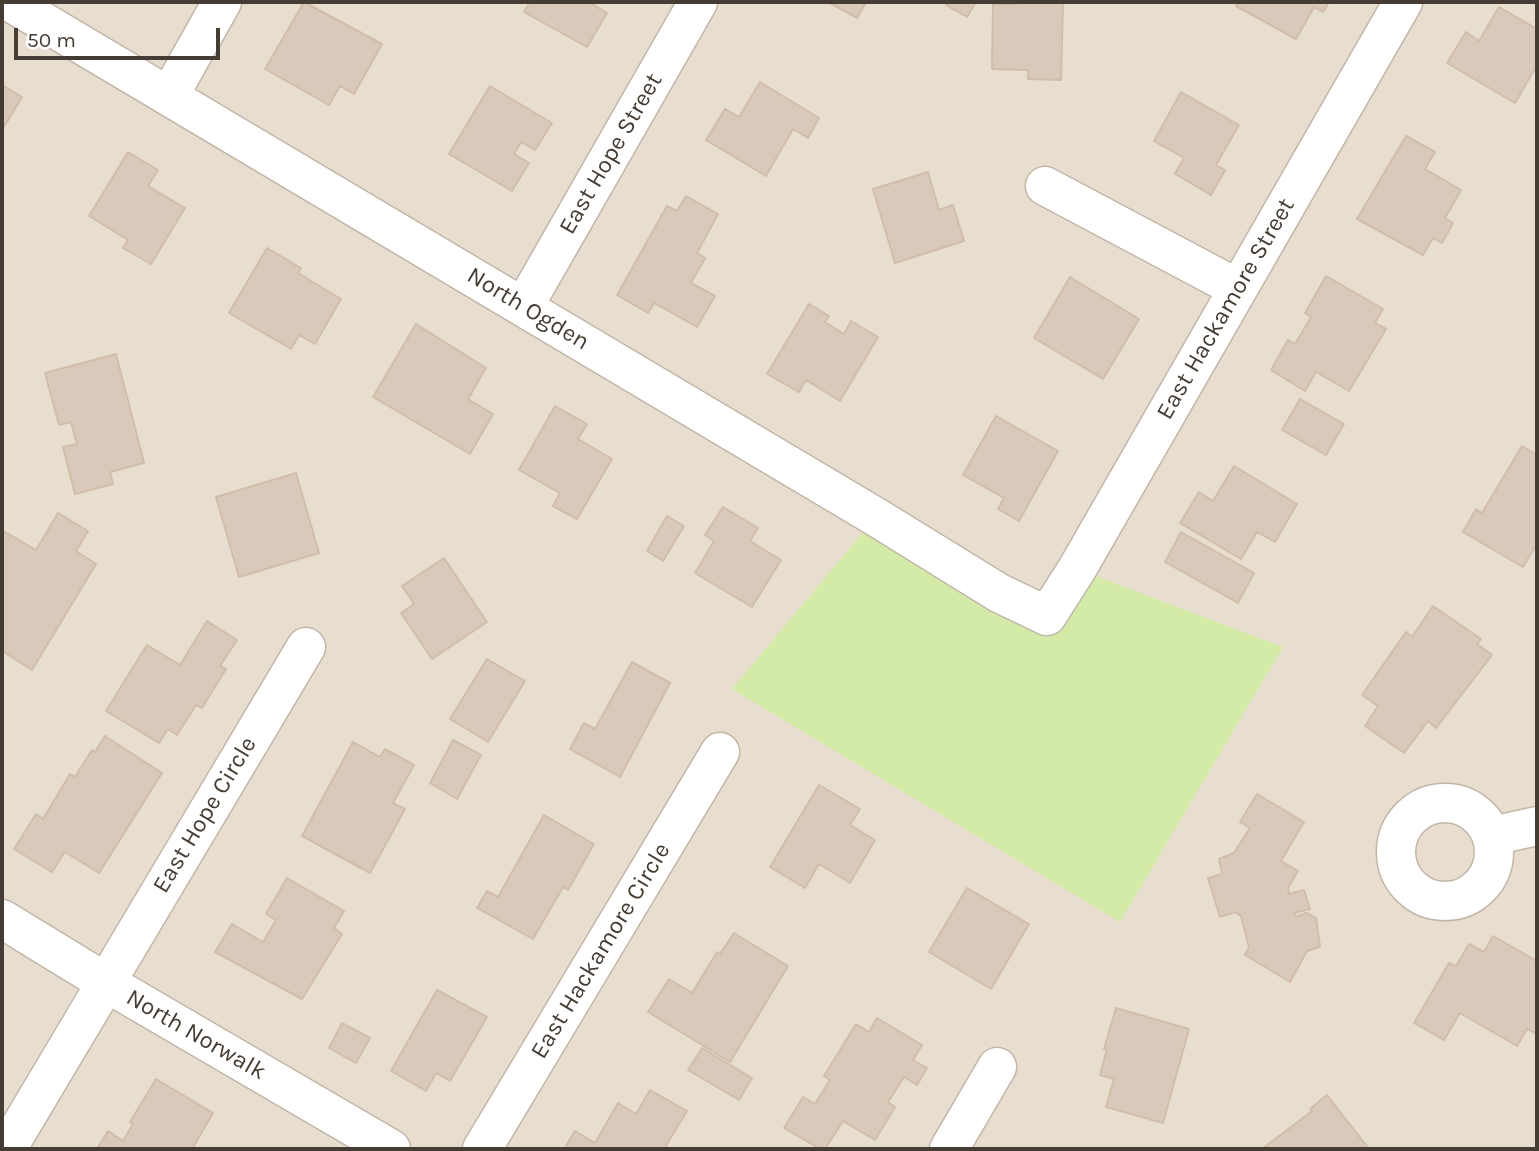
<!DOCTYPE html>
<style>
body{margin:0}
#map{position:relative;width:1539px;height:1151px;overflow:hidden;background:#f3ece3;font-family:Karla,sans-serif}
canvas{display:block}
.frame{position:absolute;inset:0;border:4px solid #453c33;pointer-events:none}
.scale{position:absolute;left:14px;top:28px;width:206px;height:32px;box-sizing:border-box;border:4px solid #453c33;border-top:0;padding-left:9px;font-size:21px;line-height:24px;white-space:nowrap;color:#453c33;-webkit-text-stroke:5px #fff;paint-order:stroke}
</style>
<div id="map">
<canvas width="1539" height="1151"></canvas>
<div class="frame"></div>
<div class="scale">50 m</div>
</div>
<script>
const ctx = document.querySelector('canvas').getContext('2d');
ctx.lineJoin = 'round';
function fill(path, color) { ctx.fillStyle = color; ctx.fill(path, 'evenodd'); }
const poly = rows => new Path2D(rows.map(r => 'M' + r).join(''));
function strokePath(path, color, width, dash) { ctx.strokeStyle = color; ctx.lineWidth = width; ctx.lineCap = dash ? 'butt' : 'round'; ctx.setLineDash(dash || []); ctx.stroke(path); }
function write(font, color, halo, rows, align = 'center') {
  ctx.font = font + ' Karla,sans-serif'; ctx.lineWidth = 5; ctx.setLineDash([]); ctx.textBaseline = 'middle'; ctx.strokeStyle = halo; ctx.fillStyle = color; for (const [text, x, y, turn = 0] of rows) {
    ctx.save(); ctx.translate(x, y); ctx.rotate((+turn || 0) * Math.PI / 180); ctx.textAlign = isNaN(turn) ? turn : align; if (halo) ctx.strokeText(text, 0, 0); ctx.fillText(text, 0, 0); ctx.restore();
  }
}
fill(poly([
 [2,2,1537,2,1537,1149,2,1149]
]), '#e8ded0');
fill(poly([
 [876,517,1046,616,1077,569,1283,647,1120,922,732,689]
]), '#d4eba8');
const building = poly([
 [304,2,382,44,354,94,340,86,329,105,265,69,304,2],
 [530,2,594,2,592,4,607,13,587,47,524,12,530,2],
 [828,2,866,2,857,18,828,2],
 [948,2,976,2,967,17,946,5,948,2],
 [1018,2,1063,2,1061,80,1028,79,1028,70,992,69,993,4,1018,4,1018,2],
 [1239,2,1329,2,1323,12,1314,7,1296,39,1236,6,1239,2],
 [1499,7,1537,29,1537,65,1515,103,1447,63,1466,32,1479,41,1499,7],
 [760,82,819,118,808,138,793,129,766,176,706,140,725,109,739,117,760,82],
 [2,85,22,97,2,130,2,85],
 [490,86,552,123,535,150,521,142,514,154,529,163,512,191,449,154,490,86],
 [1181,92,1239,125,1216,165,1225,170,1211,195,1175,174,1184,158,1154,141,1181,92],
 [1406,136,1435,152,1425,169,1461,190,1445,218,1453,223,1442,243,1433,238,1423,255,1357,219,1406,136],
 [128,152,158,170,148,186,185,208,151,264,123,248,128,240,89,216,128,152],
 [928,172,939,210,953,205,964,241,895,263,873,189,928,172],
 [686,196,718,214,697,253,705,258,691,283,715,296,697,327,654,303,648,313,617,295,667,206,677,211,686,196],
 [267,248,301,268,298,273,341,299,315,344,299,335,291,349,229,313,267,248],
 [1326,276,1383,309,1375,323,1386,329,1349,391,1316,372,1305,391,1271,370,1288,340,1295,344,1311,317,1305,313,1326,276],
 [1070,277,1139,319,1103,379,1034,338,1070,277],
 [809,304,829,316,825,322,844,334,851,321,878,337,840,401,806,380,799,392,767,374,809,304],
 [416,324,486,368,468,399,493,414,470,454,373,397,416,324],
 [116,354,144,463,110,472,113,484,75,494,63,447,77,444,71,422,59,425,45,373,116,354],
 [1300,399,1344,424,1326,455,1282,430,1300,399],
 [555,406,587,424,578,439,612,459,577,519,553,506,560,493,519,470,555,406],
 [996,416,1058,451,1019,521,998,509,1004,498,963,475,996,416],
 [1522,446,1537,455,1537,548,1535,547,1523,567,1463,532,1476,509,1482,513,1522,446],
 [1234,466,1297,504,1275,542,1257,532,1241,559,1180,523,1199,492,1213,501,1234,466],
 [296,473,319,553,239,577,216,497,296,473],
 [723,507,758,528,750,541,781,560,752,607,695,573,714,541,705,535,723,507],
 [58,513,88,531,76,551,96,564,32,670,2,651,2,530,36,550,58,513],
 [667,516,684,526,663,561,647,551,667,516],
 [1181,532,1254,573,1238,603,1165,562,1181,532],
 [444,558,487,622,432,659,401,613,414,604,402,586,444,558],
 [1433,606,1481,639,1477,644,1492,655,1436,728,1428,721,1404,753,1365,726,1378,706,1362,695,1406,632,1412,637,1433,606],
 [207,621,237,640,220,666,226,669,202,708,196,705,177,735,168,729,159,743,106,711,147,645,180,665,207,621],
 [487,659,525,681,488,742,450,719,487,659],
 [632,662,670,683,620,777,570,749,584,723,595,729,632,662],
 [105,736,162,773,99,873,65,852,52,872,14,849,36,814,43,819,70,774,75,777,92,750,95,752,105,736],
 [453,740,481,755,457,799,430,783,453,740],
 [353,742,380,757,385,749,414,765,393,803,405,809,370,873,302,836,353,742],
 [819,785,860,809,850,825,875,840,850,883,819,864,805,888,770,867,819,785],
 [1257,794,1304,822,1281,861,1298,871,1288,888,1289,894,1304,890,1310,909,1294,913,1295,917,1306,913,1316,918,1320,947,1307,951,1290,982,1245,955,1249,947,1241,916,1235,912,1220,917,1208,878,1222,874,1219,859,1234,853,1250,828,1240,822,1257,794],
 [544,815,594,844,568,890,563,887,533,939,477,908,487,891,498,897,544,815],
 [287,878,344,911,334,928,342,934,302,999,215,952,232,924,263,942,276,920,266,914,287,878],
 [967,888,1029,924,991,989,929,952,967,888],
 [734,933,788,966,730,1062,648,1012,669,979,692,993,717,952,720,954,734,933],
 [1493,936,1537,961,1537,1029,1535,1033,1527,1029,1517,1046,1460,1013,1444,1040,1414,1023,1449,963,1456,966,1469,944,1484,952,1493,936],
 [437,990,487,1017,450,1081,436,1073,426,1091,391,1071,437,990],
 [1116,1008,1189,1029,1163,1123,1106,1107,1114,1079,1100,1075,1107,1049,1104,1049,1116,1008],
 [877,1018,922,1045,913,1060,927,1068,917,1085,904,1077,888,1102,895,1107,875,1140,843,1121,825,1149,820,1149,784,1128,803,1097,815,1104,830,1080,824,1076,856,1024,869,1032,877,1018],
 [342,1023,370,1038,356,1063,329,1048,342,1023],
 [702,1048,752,1078,739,1100,688,1070,702,1048],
 [156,1079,213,1113,192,1149,97,1149,108,1131,123,1141,133,1124,130,1122,156,1079],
 [650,1090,687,1111,664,1149,564,1149,575,1131,595,1143,618,1103,636,1114,650,1090],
 [1327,1095,1369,1149,1262,1149,1312,1111,1310,1109,1327,1095]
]);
fill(building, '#d9c9ba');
strokePath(building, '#d1beaa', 2);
const minor = poly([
 [10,2,876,517,999,593,1047,616,1077,569,1403,2],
 [169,96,222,2],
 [1045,186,1237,288],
 [524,306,698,2],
 '1396 852a49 49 0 1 1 98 0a49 49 0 1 1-98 0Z',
 [1492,836,1537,826],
 [2,919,105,982,391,1149],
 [7,1149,306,647],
 [482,1149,720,752],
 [949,1149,997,1067]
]);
strokePath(minor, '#c2b6a8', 41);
strokePath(minor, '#fff', 38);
write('24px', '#453c33', '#fff', [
 ["East Hope Street",611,154,-60],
 ["North Ogden",528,309,31],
 ["East Hackamore Street",1226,309,-60],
 ["East Hope Circle",205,815,-59],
 ["East Hackamore Circle",601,951,-59],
 ["North Norwalk",196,1035,30]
]);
</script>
